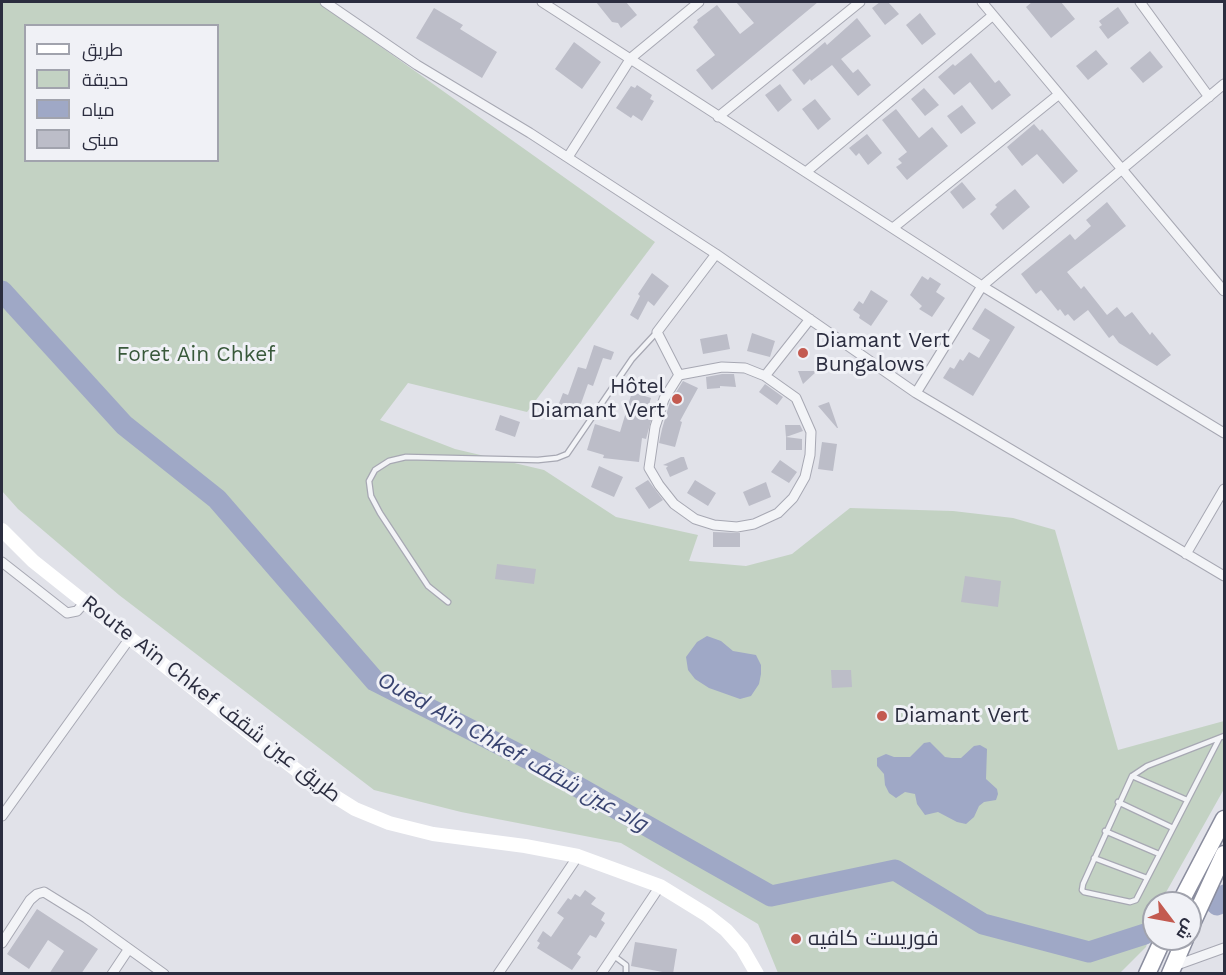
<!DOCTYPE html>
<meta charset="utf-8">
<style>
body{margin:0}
#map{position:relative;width:1226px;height:975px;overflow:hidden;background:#e1e2e9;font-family:"Work Sans",Cairo,sans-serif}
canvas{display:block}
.frame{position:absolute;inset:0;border:3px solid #2b2d3f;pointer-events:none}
.legend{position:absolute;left:24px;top:24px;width:195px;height:138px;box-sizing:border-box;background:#f0f1f6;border:2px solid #a1a3ad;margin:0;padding:8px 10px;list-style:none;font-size:18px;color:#2b2d3f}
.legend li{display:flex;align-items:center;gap:12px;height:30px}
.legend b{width:30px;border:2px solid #a1a3ad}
.north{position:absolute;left:1142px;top:891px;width:60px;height:60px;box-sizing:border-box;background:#f0f1f6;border:2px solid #a1a3ad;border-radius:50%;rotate:122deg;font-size:16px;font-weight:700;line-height:24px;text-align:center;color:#2b2d3f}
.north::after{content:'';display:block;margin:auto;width:21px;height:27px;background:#c35a50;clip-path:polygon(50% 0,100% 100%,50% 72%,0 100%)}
</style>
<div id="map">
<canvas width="1226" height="975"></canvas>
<div class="frame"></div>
<ul class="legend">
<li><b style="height:8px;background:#fff"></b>طريق</li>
<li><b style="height:16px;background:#c3d2c3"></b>حديقة</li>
<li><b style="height:16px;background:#9fa8c6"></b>مياه</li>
<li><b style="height:16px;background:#bcbdc8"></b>مبنى</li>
</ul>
<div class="north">ش</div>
</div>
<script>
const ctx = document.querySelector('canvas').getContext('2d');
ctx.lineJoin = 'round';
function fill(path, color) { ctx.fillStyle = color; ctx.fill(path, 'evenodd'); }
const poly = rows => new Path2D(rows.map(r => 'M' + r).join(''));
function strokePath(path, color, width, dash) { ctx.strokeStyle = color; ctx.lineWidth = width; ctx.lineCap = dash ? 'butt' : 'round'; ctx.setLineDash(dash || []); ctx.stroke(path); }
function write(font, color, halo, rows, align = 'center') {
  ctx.font = font + ' "Work Sans",Cairo,sans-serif'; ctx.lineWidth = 6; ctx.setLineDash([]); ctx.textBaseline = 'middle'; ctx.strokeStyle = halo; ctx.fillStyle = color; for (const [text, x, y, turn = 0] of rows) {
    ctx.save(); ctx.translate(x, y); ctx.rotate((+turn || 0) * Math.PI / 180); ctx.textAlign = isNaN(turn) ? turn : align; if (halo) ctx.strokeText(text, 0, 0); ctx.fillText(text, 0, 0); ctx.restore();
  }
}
fill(poly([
 [2,2,318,2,655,242,527,412,408,383,380,420,455,449,544,470,616,517,698,535,689,561,746,566,792,554,850,508,953,511,1013,518,1055,530,1118,750,1224,721,1224,789,1160,903,1154,903,1154,921,1146,947,1120,973,778,973,758,924,621,843,461,812,374,790,119,595,18,509,2,491],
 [26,26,218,26,218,160,26,160]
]), '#c3d2c3');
fill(poly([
 [707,636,721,641,733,651,756,655,761,665,761,674,759,684,751,696,740,699,709,688,695,679,688,670,686,657,697,642],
 [930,742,945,757,952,758,961,758,974,746,980,745,987,749,986,779,997,789,998,794,996,800,984,802,979,806,974,817,966,824,957,822,938,812,925,815,917,804,915,794,905,792,896,798,889,793,885,785,884,774,877,766,877,758,886,754,894,757,910,757,924,743]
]), '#9fa8c6');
strokePath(poly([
 [2,291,124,425,217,499,375,681,534,762,771,896,895,870,983,924,1089,952,1145,934],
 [1217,905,1224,895]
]), '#9fa8c6', 21);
fill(poly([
 [596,2,626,2,637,15,621,28,618,23,612,22],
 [736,2,818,2,712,90,696,70,715,55,693,27,698,22,697,20,717,5,740,34,754,23],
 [880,2,888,2,899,14,885,25,872,8],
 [1032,2,1061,2,1075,19,1051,38,1026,7],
 [1118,7,1129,23,1108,39,1099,27,1102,25,1099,21],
 [434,8,463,25,460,29,497,52,482,78,416,38],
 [920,13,936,34,922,45,906,25],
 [857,18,871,36,841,59,853,73,858,69,871,85,858,96,832,65,811,81,810,79,804,85,792,70,825,42,827,45],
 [574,42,601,62,582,89,555,69],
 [1096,50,1108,64,1088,80,1076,66],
 [1150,51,1163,67,1143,83,1130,68],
 [971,53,995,83,999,80,1011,95,992,110,970,82,954,95,938,77,953,64,955,66],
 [780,84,792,100,778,112,765,95],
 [637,85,652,95,650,99,654,101,642,121,633,115,631,118,616,108,631,86,635,88],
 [924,88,939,105,925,116,911,99],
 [815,99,831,119,818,130,802,109],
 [962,105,976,123,961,134,947,116],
 [896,109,919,138,932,127,948,146,907,180,896,167,902,163,898,159,907,152,882,120],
 [1034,124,1040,131,1042,129,1078,171,1063,184,1037,154,1022,166,1007,147],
 [867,134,882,153,868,165,859,153,856,156,849,148],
 [962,182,976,199,963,209,950,192],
 [1015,189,1030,207,1003,230,990,214,997,207,995,205],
 [1107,202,1126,226,1067,272,1081,289,1084,286,1107,315,1117,307,1125,317,1132,312,1150,335,1152,332,1171,355,1157,366,1119,343,1113,335,1109,338,1088,310,1074,321,1068,314,1065,316,1060,309,1058,311,1041,290,1036,294,1021,274,1070,234,1075,240,1091,226,1086,220],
 [652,273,669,286,654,306,648,301,638,320,630,315,640,296,638,294],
 [922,276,928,280,930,277,941,284,936,292,945,298,932,317,919,309,922,306,910,295],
 [871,290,888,301,871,326,859,318,860,315,853,310,859,301,863,304],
 [985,308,1015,327,973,396,943,378,950,367,954,369,960,359,963,361,969,352,979,358,990,340,972,329],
 [752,333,775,341,770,357,747,351],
 [727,334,730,349,703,354,700,339],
 [594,345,614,352,611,360,603,358,593,386,588,384,578,412,558,406,563,393,568,395,578,367,586,369],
 [798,371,817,371,803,384],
 [722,374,734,374,736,387,720,386,720,388,707,389,706,377],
 [683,381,698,388,680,421,682,422,675,447,659,443,662,429,670,402],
 [765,384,783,397,777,405,759,392],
 [632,392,651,398,647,411,653,413,646,439,642,438,639,462,603,458,604,455,587,450,595,424,620,432],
 [829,402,838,428,837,428,818,406],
 [500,415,520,422,515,437,495,430],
 [785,425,800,425,803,431,786,437],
 [786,437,802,439,802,450,786,450],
 [822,442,837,444,833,471,818,469],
 [681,457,684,457,688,469,670,477,666,468,668,466,663,465],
 [780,460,797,472,789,483,771,472],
 [599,466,623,477,614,497,591,487],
 [648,480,663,500,649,509,635,488],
 [695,480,716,493,708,506,687,493],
 [766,482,771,497,749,506,743,492],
 [713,532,740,533,740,547,713,547],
 [497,564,536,569,534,584,495,579],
 [965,576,1001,581,998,607,961,602],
 [831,670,851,670,852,687,832,688],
 [585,890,596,898,591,904,605,913,601,920,605,923,596,938,590,935,577,954,581,957,572,970,537,948,540,943,537,941,543,931,551,937,564,918,557,913,568,898,571,900,575,894,580,897],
 [37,909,98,949,81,974,49,974,64,951,48,940,29,969,7,954],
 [635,942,677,949,673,974,631,966]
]), '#bcbdc8');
const lane = poly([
 [448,602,428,586,380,513,371,496,369,481,375,470,389,461,406,457,538,460,557,458,567,454,632,359,657,332],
 [1219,739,1136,900,1130,902,1084,892,1082,890,1083,884,1132,776,1147,766,1224,736],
 [1132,776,1187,800],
 [1118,802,1173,828],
 [1105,831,1159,854],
 [1094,858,1147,878],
 [614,956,626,965,626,974]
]);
const street = poly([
 [325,2,417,65,530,133,716,254,916,393,1224,576],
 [542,2,982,286,1224,433],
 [982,2,1224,291],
 [1140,2,1209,97],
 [718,117,860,2],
 [568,157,631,58,699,2],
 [806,172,992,16],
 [893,228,1058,95],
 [679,375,722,367,745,368,765,376,796,398,811,432,810,455,805,477,793,498,778,513,754,524,737,527,714,525,695,519,674,504,659,485,649,468,655,427,664,399,679,375,657,332,716,254],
 [765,376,810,319],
 [916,393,982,286,1224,84],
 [1186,554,1224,489],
 [2,562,67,613,77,611,85,602],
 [2,816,130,638],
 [2,943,30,900,37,894,44,892,86,918,164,974],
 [1174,966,1224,948],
 [112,974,128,950],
 [498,974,578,856],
 [601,974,660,886]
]);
const highway = poly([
 [1180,903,1224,819],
 [1190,928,1224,854],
 [1147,974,1163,939],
 [1170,974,1185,939]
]);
strokePath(lane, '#a7a8b3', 7);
strokePath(street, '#a7a8b3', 11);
strokePath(highway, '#8a8d9e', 19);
strokePath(lane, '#f3f4f7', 4.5);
strokePath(street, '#f3f4f7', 9);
strokePath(poly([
 [2,530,33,561,273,752,312,782,355,809,389,823,433,834,525,846,578,856,660,886,707,915,726,930,742,948,757,974]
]), '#fff', 14);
strokePath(highway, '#fff', 16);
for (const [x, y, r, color] of [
 [803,353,6,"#c35a50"],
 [677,399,6,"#c35a50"],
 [882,716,6,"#c35a50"],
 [796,939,6,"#c35a50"]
]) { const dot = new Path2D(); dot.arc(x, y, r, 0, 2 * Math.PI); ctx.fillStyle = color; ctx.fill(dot); strokePath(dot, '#f0f1f6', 2); }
write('21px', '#2b2d3f', '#f0f1f6', [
 ["Diamant Vert",815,341],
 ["Bungalows",815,365],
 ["Hôtel",665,387,"right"],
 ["Diamant Vert",665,411,"right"],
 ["Diamant Vert",894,716],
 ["فوريست كافيه",808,939]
], 'left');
write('21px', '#39593b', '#f0f1f6', [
 ["Foret Ain Chkef",196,355]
]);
write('21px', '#2b2d3f', '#f0f1f6', [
 ["Route Aïn Chkef طريق عين شقف",211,699,38]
]);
write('italic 22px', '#384370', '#f0f1f6', [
 ["Oued Aïn Chkef واد عين شقف",512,752,29]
]);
</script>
